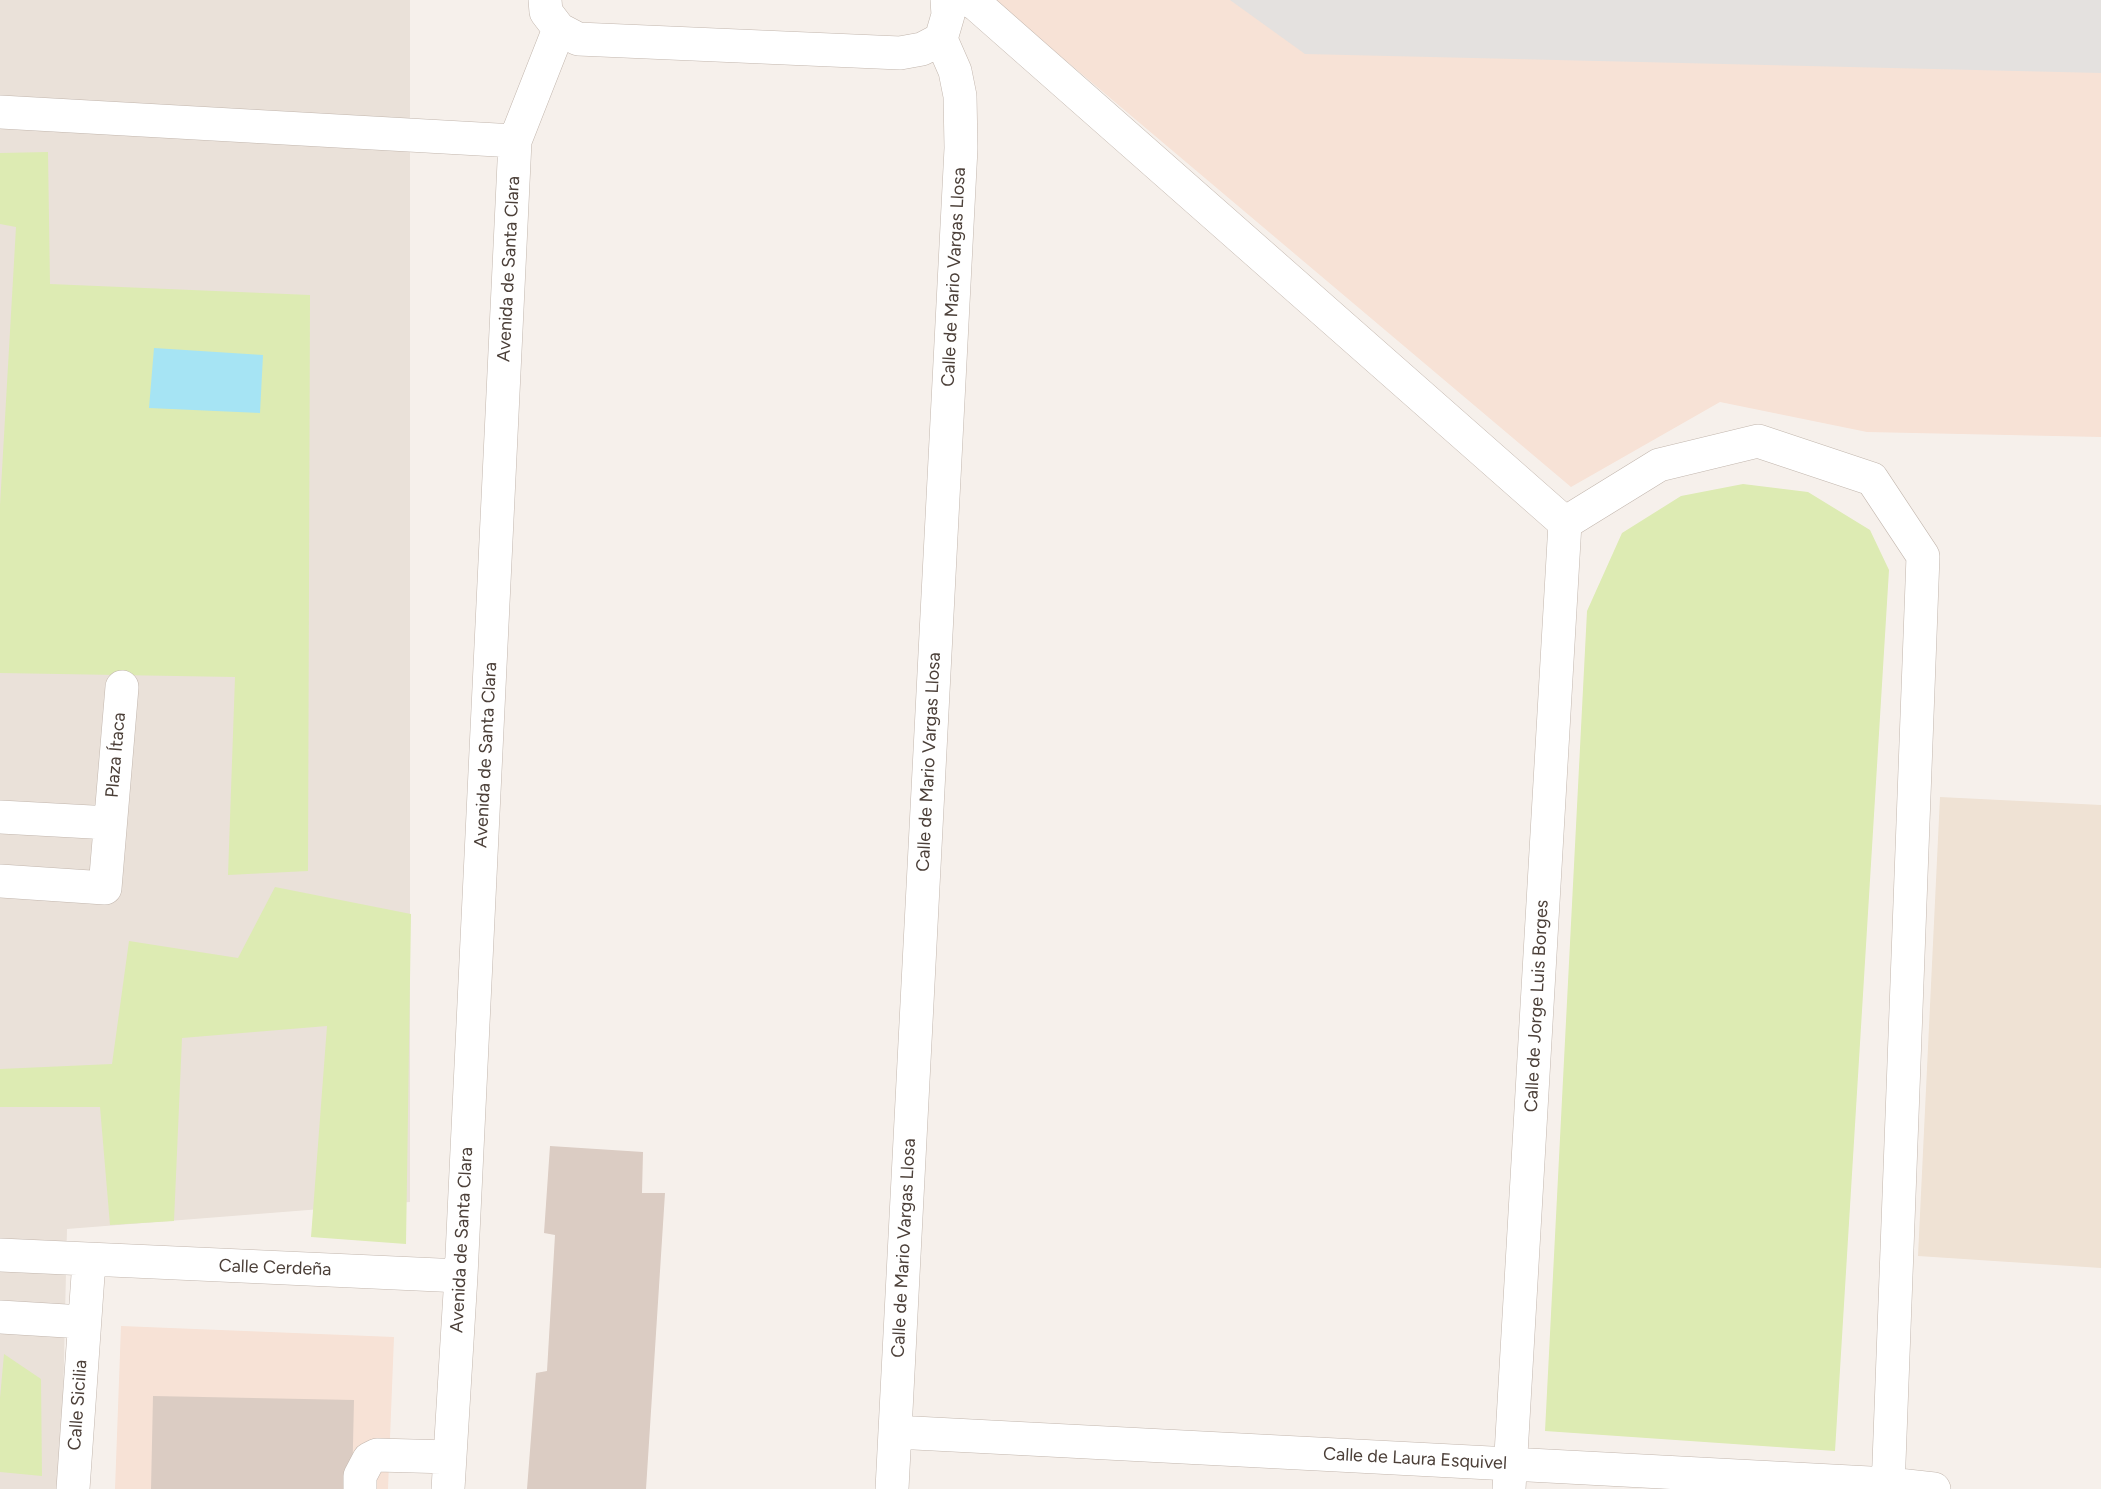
<!DOCTYPE html>
<meta charset="utf-8">
<style>
body{margin:0}
canvas{display:block;background:#f6f0eb}
</style>
<canvas width="2101" height="1489"></canvas>
<script>
const ctx = document.querySelector('canvas').getContext('2d');
ctx.lineJoin = 'round';
function fill(path, color) { ctx.fillStyle = color; ctx.fill(path, 'evenodd'); }
const poly = rows => new Path2D(rows.map(r => 'M' + r).join(''));
function strokePath(path, color, width, dash) { ctx.strokeStyle = color; ctx.lineWidth = width; ctx.lineCap = dash ? 'butt' : 'round'; ctx.setLineDash(dash || []); ctx.stroke(path); }
function write(font, color, halo, rows, align = 'center') {
  ctx.font = font + ' Figtree,sans-serif'; ctx.lineWidth = 4.5; ctx.setLineDash([]); ctx.textBaseline = 'middle'; ctx.strokeStyle = halo; ctx.fillStyle = color; for (const [text, x, y, turn = 0] of rows) {
    ctx.save(); ctx.translate(x, y); ctx.rotate((+turn || 0) * Math.PI / 180); ctx.textAlign = isNaN(turn) ? turn : align; if (halo) ctx.strokeText(text, 0, 0); ctx.fillText(text, 0, 0); ctx.restore();
  }
}
fill(poly([
 [0,0,410,0,410,1202,67,1229,61,1489,0,1489]
]), '#eae1d9');
fill(poly([
 [994,0,2101,0,2101,437,1867,432,1720,402,1571,487],
 [121,1326,394,1337,388,1489,115,1489]
]), '#f7e2d6');
fill(poly([
 [1940,797,2101,805,2101,1268,1918,1256]
]), '#efe2d4');
fill(poly([
 [48,152,50,284,310,295,308,871,228,875,235,677,0,673,0,505,16,227,0,224,0,153],
 [1743,484,1808,492,1870,530,1889,570,1835,1451,1545,1431,1587,611,1622,533,1681,496],
 [275,887,411,914,406,1244,311,1237,327,1026,182,1038,174,1221,110,1225,100,1107,0,1107,0,1069,112,1064,129,941,238,958],
 [4,1354,41,1379,42,1476,0,1472,0,1398]
]), '#ddebb3');
fill(poly([
 [1230,0,2101,0,2101,73,1305,54]
]), '#e4e1df');
fill(poly([
 [154,348,263,355,260,413,149,408]
]), '#a6e4f4');
fill(poly([
 [550,1146,643,1152,642,1193,665,1193,646,1489,527,1489,536,1373,547,1371,555,1235,544,1233],
 [153,1396,354,1400,352,1489,151,1489]
]), '#dbccc3');
const minor = poly([
 [545,0,546,12,559,29,578,39,900,53,922,49,941,39,948,15,947,0],
 [969,0,977,5,1565,523],
 [0,112,515,141],
 [1565,523,1659,465,1758,441,1872,479,1923,556,1888,1489],
 [0,817,110,823],
 [0,881,105,888,122,687],
 [0,1255,461,1276],
 [0,1317,83,1322],
 [895,1432,1510,1464,1889,1484,1934,1489],
 [73,1489,89,1261],
 [360,1489,360,1476,369,1459,377,1455,450,1457],
 [448,1489,461,1276,515,141,559,29],
 [892,1489,961,148,960,96,955,71,941,39],
 [1509,1489,1565,523]
]);
strokePath(minor, '#c2b6ad', 34);
strokePath(minor, '#fff', 33);
write('18px', '#4b3f38', '#fff', [
 ["Avenida de Santa Clara",509,269,-87],
 ["Calle de Mario Vargas Llosa",954,277,-87],
 ["Plaza Ítaca",116,755,-85],
 ["Avenida de Santa Clara",486,755,-87],
 ["Calle de Mario Vargas Llosa",929,762,-87],
 ["Calle de Jorge Luis Borges",1537,1006,-87],
 ["Avenida de Santa Clara",462,1240,-87],
 ["Calle de Mario Vargas Llosa",904,1248,-87],
 ["Calle Cerdeña",275,1268,2],
 ["Calle Sicilia",78,1405,-86],
 ["Calle de Laura Esquivel",1415,1459,3]
]);
</script>
